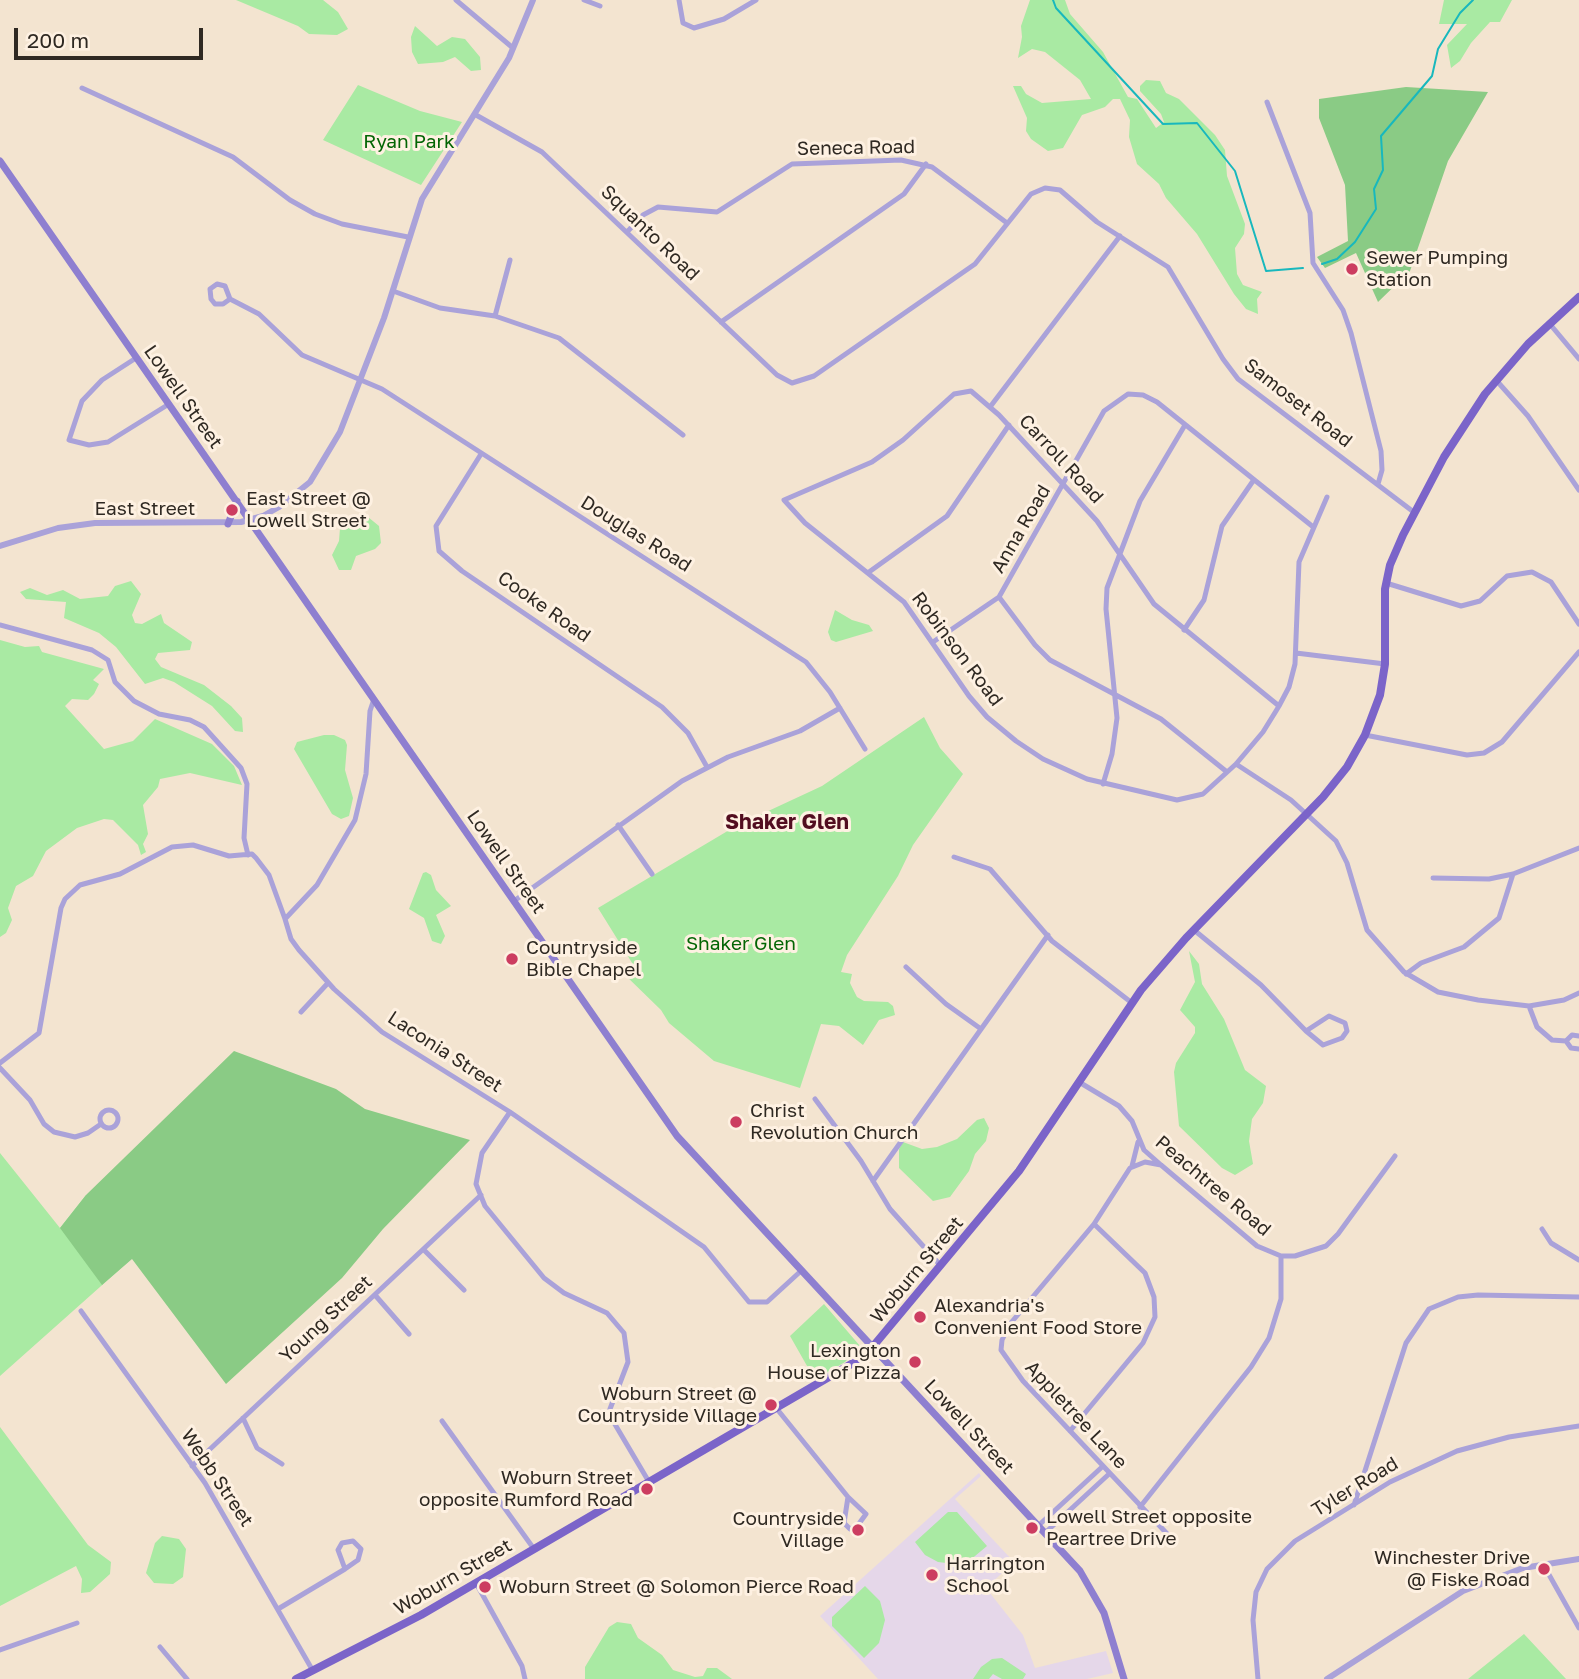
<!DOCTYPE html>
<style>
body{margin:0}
#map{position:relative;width:1579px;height:1679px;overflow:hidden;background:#f3e4d0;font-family:"Golos Text",sans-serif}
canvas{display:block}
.scale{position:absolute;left:14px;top:28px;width:189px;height:32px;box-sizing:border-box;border:4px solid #2f2922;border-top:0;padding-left:9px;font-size:21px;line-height:24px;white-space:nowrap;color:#2f2922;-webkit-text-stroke:5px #fef1e2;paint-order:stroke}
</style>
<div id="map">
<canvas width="1579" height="1679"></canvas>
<div class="scale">200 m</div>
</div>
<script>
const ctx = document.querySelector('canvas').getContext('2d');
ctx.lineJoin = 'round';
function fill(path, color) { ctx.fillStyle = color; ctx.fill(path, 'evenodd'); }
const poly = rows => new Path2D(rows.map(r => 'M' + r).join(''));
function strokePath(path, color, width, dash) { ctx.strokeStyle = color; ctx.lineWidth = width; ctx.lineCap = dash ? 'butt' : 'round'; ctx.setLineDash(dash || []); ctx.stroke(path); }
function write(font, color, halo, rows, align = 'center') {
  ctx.font = font + ' "Golos Text",sans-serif'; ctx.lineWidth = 6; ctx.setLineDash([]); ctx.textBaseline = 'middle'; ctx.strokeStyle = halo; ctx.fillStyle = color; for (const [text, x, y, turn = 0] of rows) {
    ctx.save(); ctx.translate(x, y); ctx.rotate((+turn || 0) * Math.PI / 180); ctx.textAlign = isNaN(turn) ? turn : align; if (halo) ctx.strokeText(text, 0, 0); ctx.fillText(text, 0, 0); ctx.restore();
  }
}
fill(poly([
 [979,1473,981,1476,955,1499,1014,1562,986,1588,1023,1635,1035,1668,1106,1651,1113,1673,1087,1679,878,1679,820,1616]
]), '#e5d7e9');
fill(poly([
 [236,0,323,0,338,12,348,29,337,35,309,34,298,26],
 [1030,0,1065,0,1070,14,1103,52,1128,97,1137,99,1156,128,1164,122,1161,114,1140,91,1140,86,1146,80,1160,81,1166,93,1179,99,1215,135,1225,150,1227,176,1245,224,1244,234,1235,248,1237,274,1243,285,1262,292,1257,299,1258,314,1246,309,1234,294,1197,234,1166,198,1159,184,1137,164,1129,137,1130,120,1120,99,1113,99,1105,107,1082,115,1063,148,1048,151,1031,139,1026,131,1027,118,1013,86,1021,86,1026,94,1042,103,1091,99,1080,80,1045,52,1032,49,1018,58,1022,37,1021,26],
 [1444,0,1512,0,1500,22,1490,22,1471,43,1460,61,1451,68,1447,45,1467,24,1439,24],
 [415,26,437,46,452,37,465,39,480,57,481,70,471,71,455,57,443,62,418,64,412,52,411,37],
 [358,85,420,111,462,122,421,185,323,140],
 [368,517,379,526,381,543,375,549,356,556,351,570,339,570,332,555,339,541,340,528,348,519],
 [131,581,141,594,132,615,135,623,142,624,161,614,164,623,192,642,190,650,158,653,155,659,161,667,204,685,231,706,242,718,243,732,235,731,212,706,174,682,163,678,145,684,116,647,99,633,64,618,66,602,26,599,20,592,30,588,47,595,63,590,80,599,108,596,115,586],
 [835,610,852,620,869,625,873,631,836,642,831,640,828,632],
 [0,640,25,647,39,646,42,652,104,669,93,680,99,684,94,694,88,700,72,699,65,706,104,749,133,741,155,719,212,744,234,766,242,785,190,773,160,779,158,787,143,805,148,834,143,844,146,852,141,855,138,845,113,820,104,819,77,828,46,851,33,876,16,886,8,908,12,920,6,933,0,937],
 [924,717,940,748,963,774,913,845,898,876,847,955,841,972,852,974,850,983,857,997,864,1001,888,1002,893,1006,895,1015,879,1020,863,1045,839,1026,821,1024,800,1088,714,1061,669,1023,661,1010,623,973,623,969,634,966,598,908,736,826,822,786],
 [324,735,334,735,345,740,347,745,345,770,353,798,349,816,341,819,332,814,294,749,297,742],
 [426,872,431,875,436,890,451,906,436,915,445,936,441,944,432,941,424,918,409,909,423,873],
 [1189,951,1199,964,1202,984,1224,1019,1245,1070,1266,1086,1263,1103,1252,1119,1249,1141,1253,1164,1235,1175,1222,1168,1179,1126,1174,1072,1176,1063,1195,1033,1195,1027,1180,1010,1195,982],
 [984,1118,989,1128,986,1141,975,1154,969,1171,950,1197,933,1201,899,1168,899,1149,903,1142,922,1149,937,1147,957,1139,977,1120],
 [0,1153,60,1228,86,1195,137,1254,0,1376],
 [824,1304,860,1346,845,1362,815,1380,790,1336],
 [0,1427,88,1545,111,1562,110,1574,90,1592,81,1593,82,1579,76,1566,0,1606],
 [948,1512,957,1512,987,1546,969,1561,955,1564,938,1562,925,1555,915,1542],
 [162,1536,179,1539,186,1549,183,1577,173,1584,154,1583,146,1573,155,1543],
 [865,1586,880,1601,885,1620,879,1643,864,1658,832,1626,832,1617],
 [617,1622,631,1624,638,1638,662,1655,673,1670,695,1677,703,1676,707,1668,717,1668,732,1679,585,1679,585,1667,609,1627],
 [1524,1634,1566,1679,1468,1679],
 [1002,1658,1026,1674,1023,1679,1002,1679,993,1674,989,1679,973,1679,981,1667,992,1659]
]), '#a9eaa3');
fill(poly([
 [1406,87,1488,92,1448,161,1410,271,1378,302,1356,253,1325,268,1317,257,1348,241,1345,185,1319,118,1319,99],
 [234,1051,336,1089,365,1109,470,1140,383,1229,342,1278,226,1384,132,1259,102,1285,60,1228,86,1195]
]), '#8acb85');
strokePath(poly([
 [1053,0,1056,8,1163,124,1197,123,1235,171,1266,271,1303,268],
 [1322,264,1337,259,1355,242,1376,209,1374,189,1383,170,1381,136,1432,76,1438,49,1460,13,1473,0]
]), '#18b8bd', 2);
strokePath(poly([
 [456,0,513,48],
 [584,0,600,6],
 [679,0,683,23,694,28,724,19,756,0],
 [82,88,233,157,290,200,315,214,342,224,408,237],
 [1267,102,1310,213,1313,263,1343,310,1351,333,1381,451,1382,470,1378,484],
 [476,115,542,152,777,375,792,383,814,376,975,264,1031,194,1045,188,1060,190,1097,222,1168,267,1223,359,1238,379,1415,513],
 [627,232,643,215,658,207,717,212,792,164,901,160,932,167,1007,223],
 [393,291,440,308,495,316,559,338,683,435],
 [230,299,223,304,215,304,211,299,210,289,217,284,225,286,230,299,259,314,302,355,382,389,806,662,830,692,865,749],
 [495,316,510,260],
 [721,322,904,194,926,164],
 [1549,323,1579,359],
 [136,358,102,380,82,401,69,440,89,445,108,442,169,404],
 [1496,380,1528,416,1579,490],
 [990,407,1120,236],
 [481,454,436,526,439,551,462,571,662,707,688,733,707,767],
 [869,572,947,516,1009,425],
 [1386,583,1461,606,1480,601,1507,576,1532,572,1551,582,1579,624],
 [999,597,1035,645,1050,660,1161,719,1227,772],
 [0,625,92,650,108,660,115,682,134,701,159,714,190,720,204,727,241,768,247,784,244,838,248,855],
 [1184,630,1204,600,1222,526,1253,481],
 [933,642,999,597,1104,411,1128,394,1143,395,1157,402,1312,526],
 [1296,653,1385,664],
 [374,699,370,711,366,774,355,820,317,885,285,919,291,939,299,950,334,989,382,1032,510,1112,704,1247,749,1302,767,1302,802,1270],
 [1279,706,1154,604,1097,521,999,415,971,391,954,394,903,440,872,462,784,500,805,523,904,602,969,696,987,717,1016,741,1043,759,1087,779,1177,800,1203,794,1236,764,1263,732,1276,711,1279,706,1289,687,1295,664,1299,562,1327,497],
 [1365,735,1467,755,1484,753,1502,742,1579,652],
 [1236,764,1291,800,1336,841,1347,863,1367,930,1404,972,1438,992,1478,1000,1529,1006,1564,1000,1579,993],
 [1103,784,1112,754,1117,718,1106,609,1107,588,1140,501,1185,425],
 [618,825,652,874],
 [954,857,990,869,1052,941,1132,1003],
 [1433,878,1489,879,1513,874,1579,848],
 [514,901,682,781,728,757,800,731,840,708],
 [1194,930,1261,985,1306,1031,1329,1016,1345,1023,1347,1031,1342,1038,1323,1045,1306,1031],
 [906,967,946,1004,981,1029],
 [1406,974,1421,963,1464,947,1499,918,1513,874],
 [1529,1006,1537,1027,1552,1040,1566,1041,1571,1048,1579,1049],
 [301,1012,328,983],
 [1566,1041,1572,1035,1579,1036],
 [0,1063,39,1033,61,908,65,899,80,885,120,874,172,847,193,845,229,856,252,854,256,858,269,875,285,919],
 [0,1068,30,1100,44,1124,54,1132,75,1137,88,1133,101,1124],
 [1079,1082,1119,1106,1132,1121,1144,1150,1161,1165,1257,1246,1281,1256,1295,1256,1326,1246,1338,1234,1395,1156],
 [815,1099,861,1161,890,1209,941,1266],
 '100 1119a9 9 0 1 1 18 0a9 9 0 1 1-18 0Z',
 [510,1112,482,1153,476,1184,485,1206,544,1278,564,1293,607,1313,624,1333,628,1362,610,1409,613,1421,649,1482],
 [1161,1165,1145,1162,1130,1168,1094,1224,1010,1324,1002,1340,1001,1350,1023,1381,1172,1539],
 [1132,1166,1138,1142],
 [873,1181,1048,935],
 [1542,1229,1551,1243,1579,1260],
 [424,1250,464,1290],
 [375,1295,409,1334],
 [81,1311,205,1483,313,1671],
 [777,1409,848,1497,844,1523,850,1529,858,1525,866,1514,848,1497],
 [243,1418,257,1448,282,1464],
 [442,1421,534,1549],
 [1070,1431,1143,1343,1155,1317,1154,1297,1145,1273,1094,1224],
 [192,1466,481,1195],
 [1354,1505,1406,1343,1429,1309,1458,1297,1478,1295,1579,1297],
 [1140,1507,1251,1367,1269,1338,1281,1299,1281,1256],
 [1039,1525,1102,1467],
 [1046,1532,1109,1474],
 [1543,1564,1579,1628],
 [476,1583,522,1666,525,1679],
 [278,1609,345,1569,355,1562,358,1560,361,1549,353,1541,342,1543,338,1550,345,1569],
 [160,1647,187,1679],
 [0,1650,77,1623],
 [1258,1679,1253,1620,1256,1592,1267,1569,1295,1541,1390,1482,1457,1451,1509,1437,1579,1426]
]), '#aaa2d9', 5);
strokePath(poly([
 [0,546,58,528,95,523,241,522,263,516,279,507,310,482,340,432,384,318,422,199,509,58,533,0],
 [1327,1679,1463,1591,1523,1568,1579,1559]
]), '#aaa2d9', 6);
strokePath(poly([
 [0,161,677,1136,1080,1571,1104,1613,1124,1679],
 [228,524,237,501]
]), '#8e7fd0', 7);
strokePath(poly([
 [296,1679,421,1615,865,1356,1019,1171,1141,990,1186,938,1323,797,1347,767,1365,735,1380,695,1385,664,1385,589,1390,565,1403,535,1444,457,1485,394,1528,344,1579,297]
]), '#7b64c9', 8);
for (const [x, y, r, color] of [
 [1352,269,7,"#cc3d60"],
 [232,510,7,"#cc3d60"],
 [512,959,7,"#cc3d60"],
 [736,1122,7,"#cc3d60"],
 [920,1317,7,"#cc3d60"],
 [915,1362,7,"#cc3d60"],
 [771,1405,7,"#cc3d60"],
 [647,1489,7,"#cc3d60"],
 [1032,1528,7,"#cc3d60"],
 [858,1530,7,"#cc3d60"],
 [1544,1569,7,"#cc3d60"],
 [932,1575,7,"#cc3d60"],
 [485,1587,7,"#cc3d60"]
]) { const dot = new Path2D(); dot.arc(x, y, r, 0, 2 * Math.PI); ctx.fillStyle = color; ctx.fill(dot); strokePath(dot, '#fef1e2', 2.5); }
write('19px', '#036504', '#fef1e2', [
 ["Ryan Park",409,142],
 ["Shaker Glen",741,944]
]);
write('19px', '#2f2922', '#fef1e2', [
 ["Seneca Road",856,148,-1],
 ["Squanto Road",650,233,44],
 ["Lowell Street",183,397,55],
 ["Samoset Road",1298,403,38],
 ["Carroll Road",1061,459,47],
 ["East Street",145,509],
 ["Anna Road",1021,529,-60],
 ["Douglas Road",636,534,32],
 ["Cooke Road",544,607,35],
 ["Robinson Road",957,649,53],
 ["Lowell Street",506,862,55],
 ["Laconia Street",445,1052,33],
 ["Peachtree Road",1213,1186,40],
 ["Woburn Street",917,1270,-50],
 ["Young Street",326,1319,-43],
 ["Appletree Lane",1076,1415,47],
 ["Lowell Street",969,1427,47],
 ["Webb Street",217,1478,56],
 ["Tyler Road",1355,1487,-31],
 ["Woburn Street",453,1577,-30]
]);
write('19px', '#2f2922', '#fef1e2', [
 ["Sewer Pumping",1366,258],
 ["Station",1366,280],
 ["East Street @",246,499],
 ["Lowell Street",246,521],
 ["Countryside",526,948],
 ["Bible Chapel",526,970],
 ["Christ",750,1111],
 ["Revolution Church",750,1133],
 ["Alexandria's",934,1306],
 ["Convenient Food Store",934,1328],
 ["Lexington",901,1351,"right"],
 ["House of Pizza",901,1373,"right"],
 ["Woburn Street @",757,1394,"right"],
 ["Countryside Village",757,1416,"right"],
 ["Woburn Street",633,1478,"right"],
 ["opposite Rumford Road",633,1500,"right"],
 ["Lowell Street opposite",1046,1517],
 ["Peartree Drive",1046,1539],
 ["Countryside",844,1519,"right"],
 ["Village",844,1541,"right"],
 ["Winchester Drive",1530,1558,"right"],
 ["@ Fiske Road",1530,1580,"right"],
 ["Harrington",946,1564],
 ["School",946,1586],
 ["Woburn Street @ Solomon Pierce Road",499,1587]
], 'left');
write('bold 21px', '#520d20', '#fef1e2', [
 ["Shaker Glen",787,822]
]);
</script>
